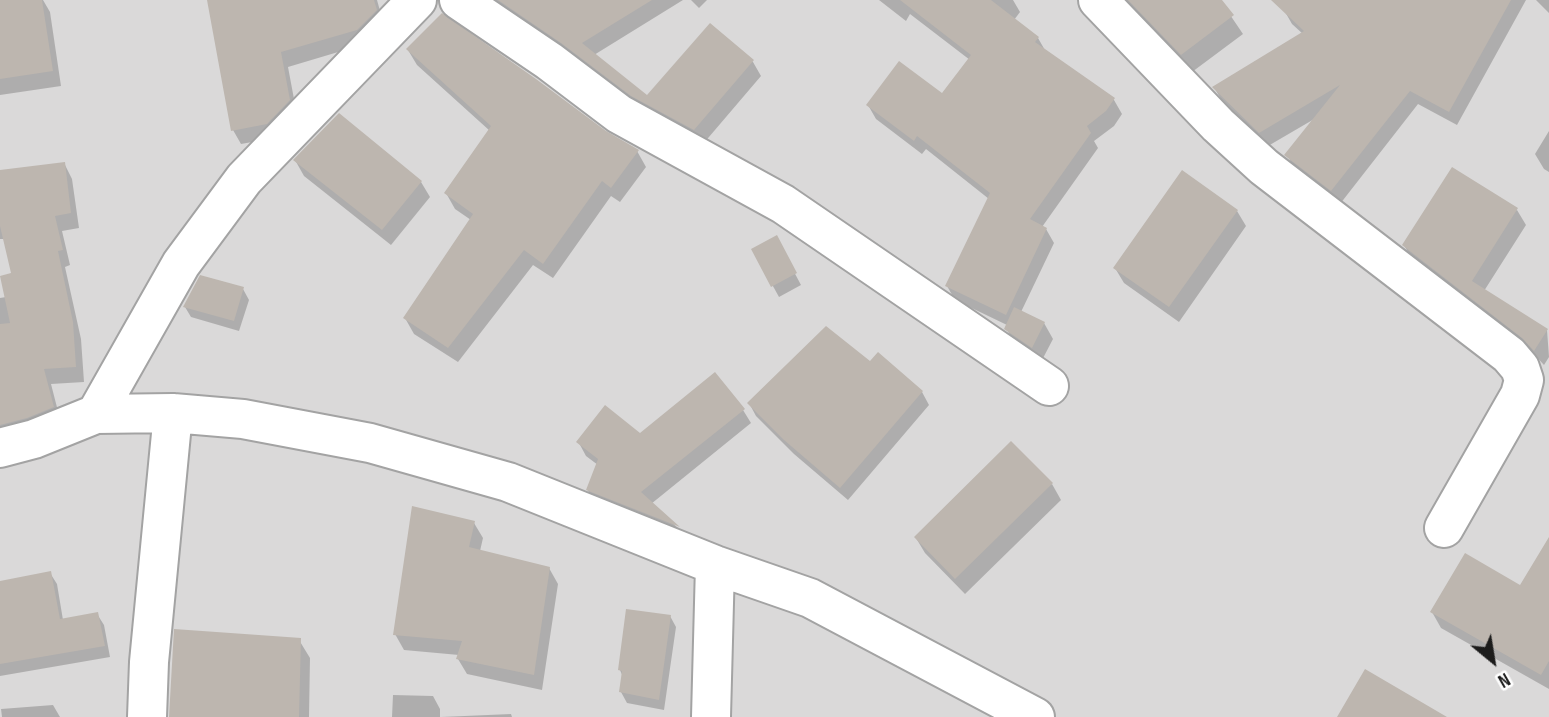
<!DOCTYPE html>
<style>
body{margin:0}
#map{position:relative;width:1549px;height:717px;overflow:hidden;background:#edeae2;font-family:"Sofia Sans Condensed",sans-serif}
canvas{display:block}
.north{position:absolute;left:1458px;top:626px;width:70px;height:70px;-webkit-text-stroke:5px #fff;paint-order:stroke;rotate:150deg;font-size:19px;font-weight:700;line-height:28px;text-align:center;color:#1c1c1c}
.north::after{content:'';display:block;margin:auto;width:24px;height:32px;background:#1c1c1c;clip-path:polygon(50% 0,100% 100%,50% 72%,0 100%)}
</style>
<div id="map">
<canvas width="1549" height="717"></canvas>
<div class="north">N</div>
</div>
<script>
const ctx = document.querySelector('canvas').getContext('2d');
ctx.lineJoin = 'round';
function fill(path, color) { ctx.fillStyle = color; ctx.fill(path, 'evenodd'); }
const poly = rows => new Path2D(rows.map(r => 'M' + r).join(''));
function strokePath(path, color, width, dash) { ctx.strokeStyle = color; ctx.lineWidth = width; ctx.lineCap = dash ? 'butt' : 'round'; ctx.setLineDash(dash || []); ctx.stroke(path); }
fill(poly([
 [0,0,1549,0,1549,717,0,717]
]), '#dad9d9');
fill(poly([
 [17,0,43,0,50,12,61,86,0,95,0,3],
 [221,0,377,0,384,25,365,44,288,67,297,115,275,138,241,144,233,130],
 [487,0,683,0,594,55,648,97,710,25,753,62,761,76,703,144,641,110],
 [691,0,707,0,699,8],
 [879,0,1013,0,1020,12,1014,20,1038,38,1046,52,1114,100,1122,114,1114,126,1094,141,1098,148,1042,227,1046,229,1054,243,1021,312,1044,323,1053,339,1041,362,1015,344,1006,328,1007,325,955,300,947,286,989,199,926,149,922,154,876,119,868,105,942,96,970,60,910,14,906,21],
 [1122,0,1220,0,1243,34,1192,72],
 [1294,0,1526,0,1457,125,1418,104,1340,204,1295,169,1287,155,1316,118,1268,146,1222,101,1214,87,1303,34,1292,24,1284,10],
 [1536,0,1549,0,1549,13],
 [408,50,605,133,637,151,646,167,620,202,611,196,553,278,533,265,458,362,414,334,405,318,471,220,455,209,446,193,490,131,417,65],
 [1549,131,1549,172,1544,169,1535,154],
 [295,160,421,182,430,197,391,245,304,176],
 [64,163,72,179,79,228,62,231,70,265,65,267,81,339,84,382,51,384,61,423,0,444,0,298,6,297,14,275,5,239,0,239,0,172],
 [1517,210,1526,225,1484,291,1547,330,1549,357,1544,365,1533,353,1413,261,1404,245],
 [1237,211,1246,226,1179,322,1124,283,1115,268],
 [776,238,801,285,779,297,753,250],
 [243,289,249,300,239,331,191,317,185,307],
 [870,364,922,392,929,405,848,500,794,454,756,416,749,403],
 [743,410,751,423,651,504,678,528,684,539,595,503,587,489,598,465,586,456,579,443,640,435],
 [1052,484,1061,500,965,594,925,553,916,538],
 [474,523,483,538,480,551,549,568,558,584,542,690,467,674,458,659,459,655,404,650,395,634],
 [1549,565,1549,689,1441,628,1432,612,1521,587],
 [50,573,57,584,63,620,97,614,104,625,110,657,0,676,0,583],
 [670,616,676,627,664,710,627,703,621,692,623,677,620,670],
 [299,640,310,658,309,717,171,717],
 [393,695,433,696,440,709,440,717,392,717],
 [53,705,60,717,2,717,1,709],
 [511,714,512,717,441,717]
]), '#0003');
fill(poly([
 [0,0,42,0,53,71,0,79],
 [207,0,374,0,377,10,357,30,281,52,290,100,267,124,231,131],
 [498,0,652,0,582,43,647,95,710,23,754,60,694,130,631,96,561,43],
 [900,0,991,0,1039,37,1035,42,1115,98,1106,111,1087,126,1091,133,1030,219,1047,228,1006,315,945,286,990,193,917,136,914,141,866,105,899,61,942,93,971,55],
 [1128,0,1222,0,1234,15,1181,55],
 [1271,0,1511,0,1449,112,1410,91,1331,191,1284,155,1340,85,1259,133,1212,87,1304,31],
 [442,13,536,79,606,131,639,150,611,188,602,181,543,264,524,250,448,348,403,318,473,214,444,193,491,126,406,49],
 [339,113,422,181,382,230,293,160],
 [65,162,71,213,55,216,63,250,58,251,73,322,76,367,44,369,54,407,27,418,0,425,0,324,10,323,0,276,11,273,0,226,0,170],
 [1452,167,1518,208,1472,281,1548,329,1534,351,1522,338,1402,245],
 [1182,170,1238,210,1169,307,1113,268],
 [777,235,797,273,771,287,751,249],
 [200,275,244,287,234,321,183,307],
 [1014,307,1045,322,1032,348,1004,329],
 [826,326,870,361,878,352,923,391,840,488,784,440,747,403],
 [715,372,745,409,641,492,680,527,586,490,598,459,576,442,605,405,640,433],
 [1011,441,1053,483,955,579,914,537],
 [412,506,475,521,469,547,550,567,534,675,456,659,462,641,393,635],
 [1549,537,1549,661,1541,675,1430,612,1465,553,1520,585],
 [51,571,60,619,98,612,105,646,0,664,0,581],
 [626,609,671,615,659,700,619,692,622,671,618,670],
 [174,629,301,638,299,717,169,717],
 [1365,669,1447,717,1337,717]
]), '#bdb6af');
const minor = poly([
 [459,0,549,61,619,114,783,204,1049,386],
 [1098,0,1218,125,1264,167,1509,355,1520,368,1524,380,1520,395,1444,528],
 [96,414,181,264,244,179,417,0],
 [0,448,34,439,96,414,173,413,243,419,370,443,508,482,715,565,810,598,1035,717],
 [147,717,149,662,173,413],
 [711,717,715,565]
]);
strokePath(minor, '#a3a3a3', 42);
strokePath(minor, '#fff', 38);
</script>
